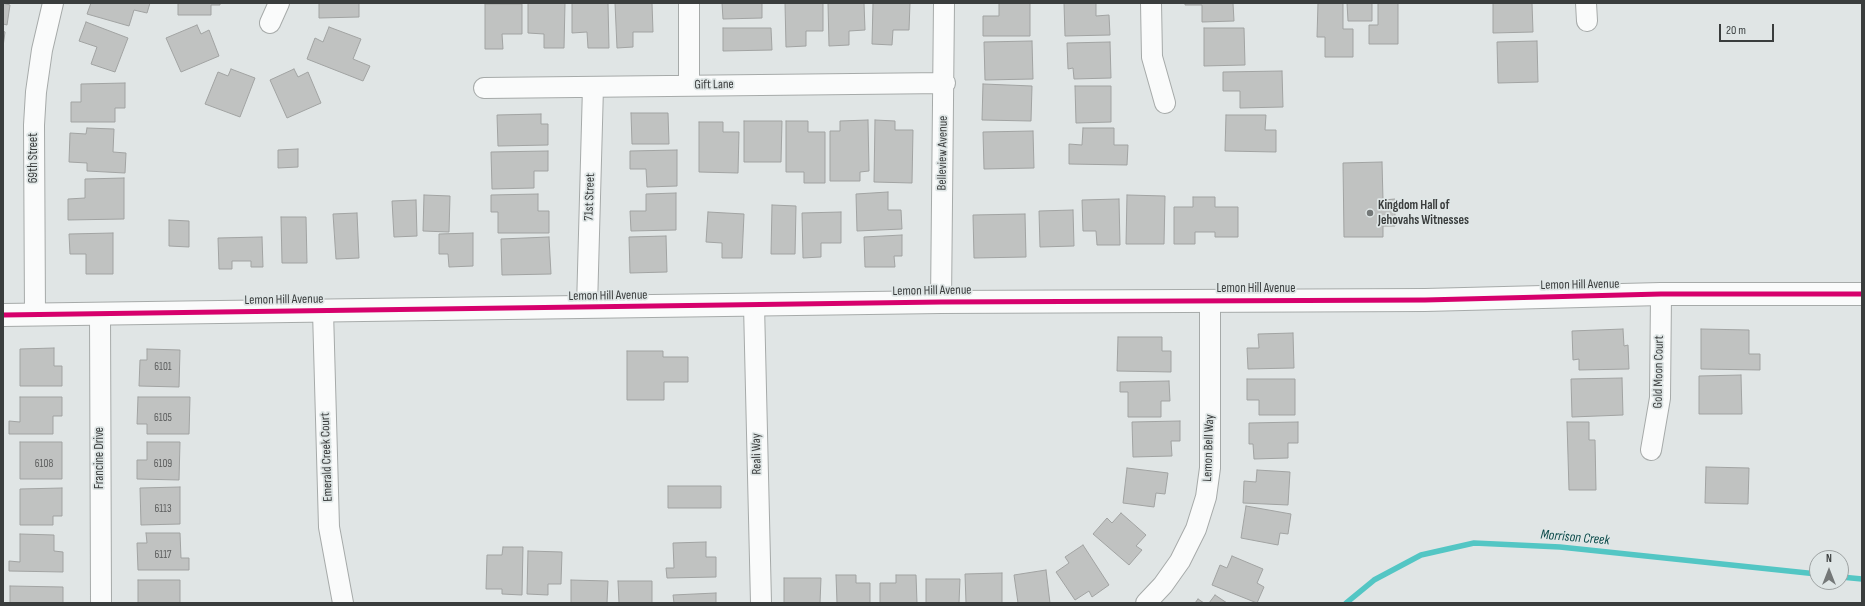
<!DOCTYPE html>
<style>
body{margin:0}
#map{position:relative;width:1865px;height:606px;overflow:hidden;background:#e0e5e5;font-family:"Sofia Sans Condensed",sans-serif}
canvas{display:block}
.frame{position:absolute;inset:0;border:4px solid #3a3d3d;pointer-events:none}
.north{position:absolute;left:1809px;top:550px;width:40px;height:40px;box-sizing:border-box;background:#dfe6e6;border:1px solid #9da2a2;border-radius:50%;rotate:0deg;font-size:11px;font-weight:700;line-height:16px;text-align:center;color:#3a3d3d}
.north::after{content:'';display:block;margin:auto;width:14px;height:18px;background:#747878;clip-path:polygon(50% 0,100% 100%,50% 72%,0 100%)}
.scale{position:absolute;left:1719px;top:24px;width:55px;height:18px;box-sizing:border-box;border:2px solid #3a3d3d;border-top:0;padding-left:5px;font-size:12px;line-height:14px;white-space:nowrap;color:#3a3d3d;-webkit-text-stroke:3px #dfe6e6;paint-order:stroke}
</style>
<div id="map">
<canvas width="1865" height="606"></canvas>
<div class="frame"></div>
<div class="north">N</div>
<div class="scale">20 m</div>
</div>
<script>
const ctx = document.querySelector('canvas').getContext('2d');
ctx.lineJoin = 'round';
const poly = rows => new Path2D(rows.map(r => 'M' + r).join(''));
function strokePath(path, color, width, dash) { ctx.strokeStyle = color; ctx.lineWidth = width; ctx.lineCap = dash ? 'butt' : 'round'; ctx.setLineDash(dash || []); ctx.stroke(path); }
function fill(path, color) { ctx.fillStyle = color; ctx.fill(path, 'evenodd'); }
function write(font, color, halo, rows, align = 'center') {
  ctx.font = font + ' "Sofia Sans Condensed",sans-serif'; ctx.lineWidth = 3.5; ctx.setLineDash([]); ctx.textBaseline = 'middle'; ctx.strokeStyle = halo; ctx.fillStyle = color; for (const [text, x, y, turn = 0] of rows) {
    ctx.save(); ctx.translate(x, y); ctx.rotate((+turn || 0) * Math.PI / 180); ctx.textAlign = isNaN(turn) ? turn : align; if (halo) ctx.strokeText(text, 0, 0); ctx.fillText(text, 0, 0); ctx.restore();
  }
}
strokePath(poly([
 [1841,577,1862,579],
 [1346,603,1374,580,1421,555,1474,543,1560,547,1817,574]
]), '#53c6c4', 5.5);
const building = poly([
 [3,3,10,5,7,25,3,24,3,3],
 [91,3,150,3,147,13,134,10,129,26,87,14,91,3],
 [178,3,220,3,220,5,211,5,211,15,178,15,178,3],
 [319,3,359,3,359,17,319,18,319,3],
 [528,3,565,3,564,48,544,48,544,34,528,33,528,3],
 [572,3,608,3,609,48,588,48,587,32,572,33,572,3],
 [615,3,652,3,653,32,633,32,633,47,617,48,615,3],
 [722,3,762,3,762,18,723,19,722,3],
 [785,3,823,3,823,31,806,31,806,46,786,47,785,3],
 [828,3,864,3,865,30,849,31,849,45,829,46,828,3],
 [873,3,910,3,909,30,893,30,892,45,872,44,873,3],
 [999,3,1030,3,1030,36,983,36,983,16,999,16,999,3],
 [1064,3,1096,3,1096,16,1109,15,1110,35,1065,36,1064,3],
 [1185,3,1233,3,1234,21,1202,22,1202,5,1185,5,1185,3],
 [1318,3,1343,3,1343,29,1353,29,1353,57,1325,57,1325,37,1317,37,1318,3],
 [1347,3,1372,3,1372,21,1348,21,1347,3],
 [1378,3,1398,3,1398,44,1369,44,1369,25,1378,25,1378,3],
 [1493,3,1532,3,1533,32,1493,33,1493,3],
 [485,4,522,4,522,34,502,34,503,49,485,49,485,4],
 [86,22,128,38,115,72,91,64,97,47,79,41,86,22],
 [197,25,201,34,209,30,219,56,181,72,166,38,197,25],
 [329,27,361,39,353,59,370,66,363,81,307,59,315,38,323,42,329,27],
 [723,28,771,28,772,50,723,51,723,28],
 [1204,28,1244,28,1245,65,1204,66,1204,28],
 [3,31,5,32,3,47,3,31],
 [1032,41,1033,79,985,80,984,42,1032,41],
 [1537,41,1538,82,1498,83,1497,42,1537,41],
 [1110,42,1111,78,1074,79,1073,68,1068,69,1067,43,1110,42],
 [231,69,255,78,240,117,205,104,218,72,228,76,231,69],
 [294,69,298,77,308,72,321,103,287,118,270,80,294,69],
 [1282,71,1283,107,1240,108,1240,91,1223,91,1223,72,1282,71],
 [125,83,125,108,115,108,115,122,71,122,71,102,81,102,81,84,125,83],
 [983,84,1032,86,1031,121,982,120,983,84],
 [1075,86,1111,86,1111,122,1076,123,1075,86],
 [631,113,668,113,669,144,632,144,631,113],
 [541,114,541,124,548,124,548,145,498,146,497,115,541,114],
 [1226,115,1266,115,1265,130,1276,130,1276,152,1225,151,1226,115],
 [868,120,869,171,860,172,860,181,830,181,830,131,840,131,840,121,868,120],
 [875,120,895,121,895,130,913,130,912,183,874,182,875,120],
 [744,121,782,121,781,162,744,162,744,121],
 [786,121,808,121,808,132,825,132,825,183,804,183,804,172,786,172,786,121],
 [699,122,723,122,723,132,739,132,738,173,699,172,699,122],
 [87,128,114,129,113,152,126,153,125,173,87,171,87,163,69,162,70,133,86,134,87,128],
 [1083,128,1114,128,1114,145,1128,145,1127,165,1069,164,1069,144,1082,145,1083,128],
 [1033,131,1034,168,984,169,983,132,1033,131],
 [298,149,298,167,278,168,278,150,298,149],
 [677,150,677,186,647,187,646,169,630,169,630,151,677,150],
 [548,151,548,171,534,171,534,188,492,189,491,152,548,151],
 [1382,162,1383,200,1395,199,1395,226,1383,226,1383,237,1344,237,1343,163,1382,162],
 [124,178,124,219,68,220,68,199,85,198,85,179,124,178],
 [888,192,888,210,901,210,902,229,857,231,856,194,888,192],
 [676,193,676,230,631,231,630,211,646,211,646,194,676,193],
 [538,194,538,211,549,211,549,233,498,233,498,212,491,212,491,195,538,194],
 [424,195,450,196,449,232,423,231,424,195],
 [1127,195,1165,196,1164,244,1126,244,1127,195],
 [1193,197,1215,197,1215,207,1238,207,1238,237,1215,237,1215,232,1195,232,1195,244,1174,244,1174,207,1193,207,1193,197],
 [1119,199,1120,245,1097,245,1096,231,1083,231,1082,200,1119,199],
 [416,200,417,236,394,237,392,201,416,200],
 [772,205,796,206,795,254,771,254,772,205],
 [1073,210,1074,246,1040,247,1039,211,1073,210],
 [708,212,744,214,742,258,722,258,722,243,706,242,708,212],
 [841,212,841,243,821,243,821,257,803,258,802,213,841,212],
 [357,213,359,258,336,259,333,214,357,213],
 [1025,214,1026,257,974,258,973,215,1025,214],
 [281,217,306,217,307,263,282,263,281,217],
 [169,220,189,221,189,247,169,246,169,220],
 [113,233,113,274,86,274,86,254,70,254,69,234,113,233],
 [473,233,473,266,449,267,448,254,439,254,439,234,473,233],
 [902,235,902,256,894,256,895,267,865,267,864,237,902,235],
 [666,236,667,272,630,273,629,237,666,236],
 [262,237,263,267,251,267,251,261,232,261,232,269,219,269,218,238,262,237],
 [549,237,551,274,502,275,501,239,549,237],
 [1623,329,1624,346,1628,345,1629,369,1579,370,1579,359,1573,360,1572,331,1623,329],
 [1701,329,1749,330,1749,354,1760,354,1760,370,1701,369,1701,329],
 [1293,333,1294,368,1248,369,1247,348,1259,348,1258,334,1293,333],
 [1118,337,1162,337,1162,351,1171,351,1171,372,1117,371,1118,337],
 [54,348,54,366,62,366,62,386,20,386,20,349,54,348],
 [147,349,180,350,179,387,139,386,140,360,147,360,147,349],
 [627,351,663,351,663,357,688,357,688,382,664,382,664,400,627,400,627,351],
 [1741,375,1742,414,1699,414,1699,376,1741,375],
 [1622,378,1623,415,1572,417,1571,379,1622,378],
 [1247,379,1295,379,1295,415,1259,415,1259,400,1247,400,1247,379],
 [1169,381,1170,401,1161,401,1161,417,1128,417,1128,392,1120,392,1120,382,1169,381],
 [20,397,62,397,62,416,53,416,53,434,9,434,9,421,20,422,20,397],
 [138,397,190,397,189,434,147,434,147,424,137,424,138,397],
 [1180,421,1180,441,1171,441,1172,456,1133,457,1132,422,1180,421],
 [1298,422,1298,443,1288,443,1288,458,1254,459,1253,444,1249,444,1249,423,1298,422],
 [1567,422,1589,422,1589,440,1595,440,1596,490,1569,490,1567,422],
 [20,442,62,442,62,479,20,479,20,442],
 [147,442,180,442,179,480,137,479,137,460,147,460,147,442],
 [1706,467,1749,468,1748,504,1705,503,1706,467],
 [1127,468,1168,473,1165,494,1156,493,1154,507,1123,503,1127,468],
 [1257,470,1290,472,1288,505,1243,503,1244,481,1256,482,1257,470],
 [668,486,721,486,721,508,668,508,668,486],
 [180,487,180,524,141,525,140,488,180,487],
 [62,488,62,516,53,516,53,525,20,525,20,489,62,488],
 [1246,506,1291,514,1288,534,1280,533,1278,545,1241,538,1246,506],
 [1121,513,1146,535,1136,546,1142,550,1129,565,1093,534,1107,518,1112,523,1121,513],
 [146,533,180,533,181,558,189,558,189,570,138,570,137,543,147,543,146,533],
 [20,534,54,535,54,551,63,552,63,572,9,571,9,561,20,562,20,534],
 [706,542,706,557,716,557,716,577,667,578,666,568,674,568,673,543,706,542],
 [1083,545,1109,585,1092,597,1089,591,1075,600,1056,572,1069,563,1065,557,1083,545],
 [503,547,523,547,522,595,502,594,502,589,486,589,487,555,502,555,503,547],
 [528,551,562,552,561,584,548,584,548,595,527,594,528,551],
 [1232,556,1263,569,1257,583,1264,587,1257,603,1212,585,1220,565,1227,568,1232,556],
 [1046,570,1050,603,1018,603,1014,575,1046,570],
 [1002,573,1002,603,966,603,965,574,1002,573],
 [836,575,856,575,856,583,870,583,870,603,837,603,836,575],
 [896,575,916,575,917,603,880,603,880,583,896,583,896,575],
 [784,578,821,578,820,603,784,603,784,578],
 [926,579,960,579,959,603,926,603,926,579],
 [138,580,180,580,180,603,138,603,138,580],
 [571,580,608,581,607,603,571,603,571,580],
 [618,581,652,581,652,603,619,603,618,581],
 [10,586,63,587,63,603,10,603,10,586],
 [716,593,716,603,674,603,673,595,716,593],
 [1215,595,1227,603,1209,603,1215,595],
 [1198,599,1204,603,1195,603,1198,599]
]);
fill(building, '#c0c2c1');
strokePath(building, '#a1a3a2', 1);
const minor = poly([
 [689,3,689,85],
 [1151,3,1152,57,1165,103],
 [1586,3,1587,21],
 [270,23,279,3],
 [484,88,945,83],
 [941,302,944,3],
 [754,305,761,603],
 [587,307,593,87],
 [323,311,329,527,343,603],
 [100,313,101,603],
 [35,314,34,125,36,92,42,50,53,3],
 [1651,450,1660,398,1661,294],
 [1146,603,1163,585,1180,561,1196,529,1206,497,1210,468,1210,300]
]);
const tertiary = poly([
 [3,315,941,302,1425,300,1661,294,1862,294]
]);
strokePath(minor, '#a6aaa9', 22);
strokePath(tertiary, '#a6aaa9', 24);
strokePath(minor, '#fafbfb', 20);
strokePath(tertiary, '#fafbfb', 22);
strokePath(poly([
 [3,315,941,302,1425,300,1661,294,1862,294]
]), '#d6006c', 5);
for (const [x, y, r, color] of [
 [1370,213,4,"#747878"]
]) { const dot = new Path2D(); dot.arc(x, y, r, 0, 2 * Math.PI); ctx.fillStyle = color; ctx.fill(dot); strokePath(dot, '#dfe6e6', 1.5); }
write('11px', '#5c5e5e', null, [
 ["6101",163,367],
 ["6105",163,418],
 ["6108",44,464],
 ["6109",163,464],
 ["6113",163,509],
 ["6117",163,555]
]);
write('13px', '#3a3d3d', '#dfe6e6', [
 ["Gift Lane",714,85,-1],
 ["Belleview Avenue",943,153,-89],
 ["69th Street",34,158,-90],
 ["71st Street",590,197,-88],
 ["Lemon Hill Avenue",1580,285,-1],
 ["Lemon Hill Avenue",1256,289],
 ["Lemon Hill Avenue",932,291,-1],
 ["Lemon Hill Avenue",608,296,-1],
 ["Lemon Hill Avenue",284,300,-1],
 ["Gold Moon Court",1659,372,-89],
 ["Lemon Bell Way",1209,448,-88],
 ["Reali Way",757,454,-91],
 ["Emerald Creek Court",327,457,-92],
 ["Francine Drive",100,458,-90]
]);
write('bold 13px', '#3a3d3d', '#dfe6e6', [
 ["Kingdom Hall of",1378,206],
 ["Jehovahs Witnesses",1378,221]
], 'left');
write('italic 14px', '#0b4a49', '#dfe6e6', [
 ["Morrison Creek",1575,538,5]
]);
</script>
